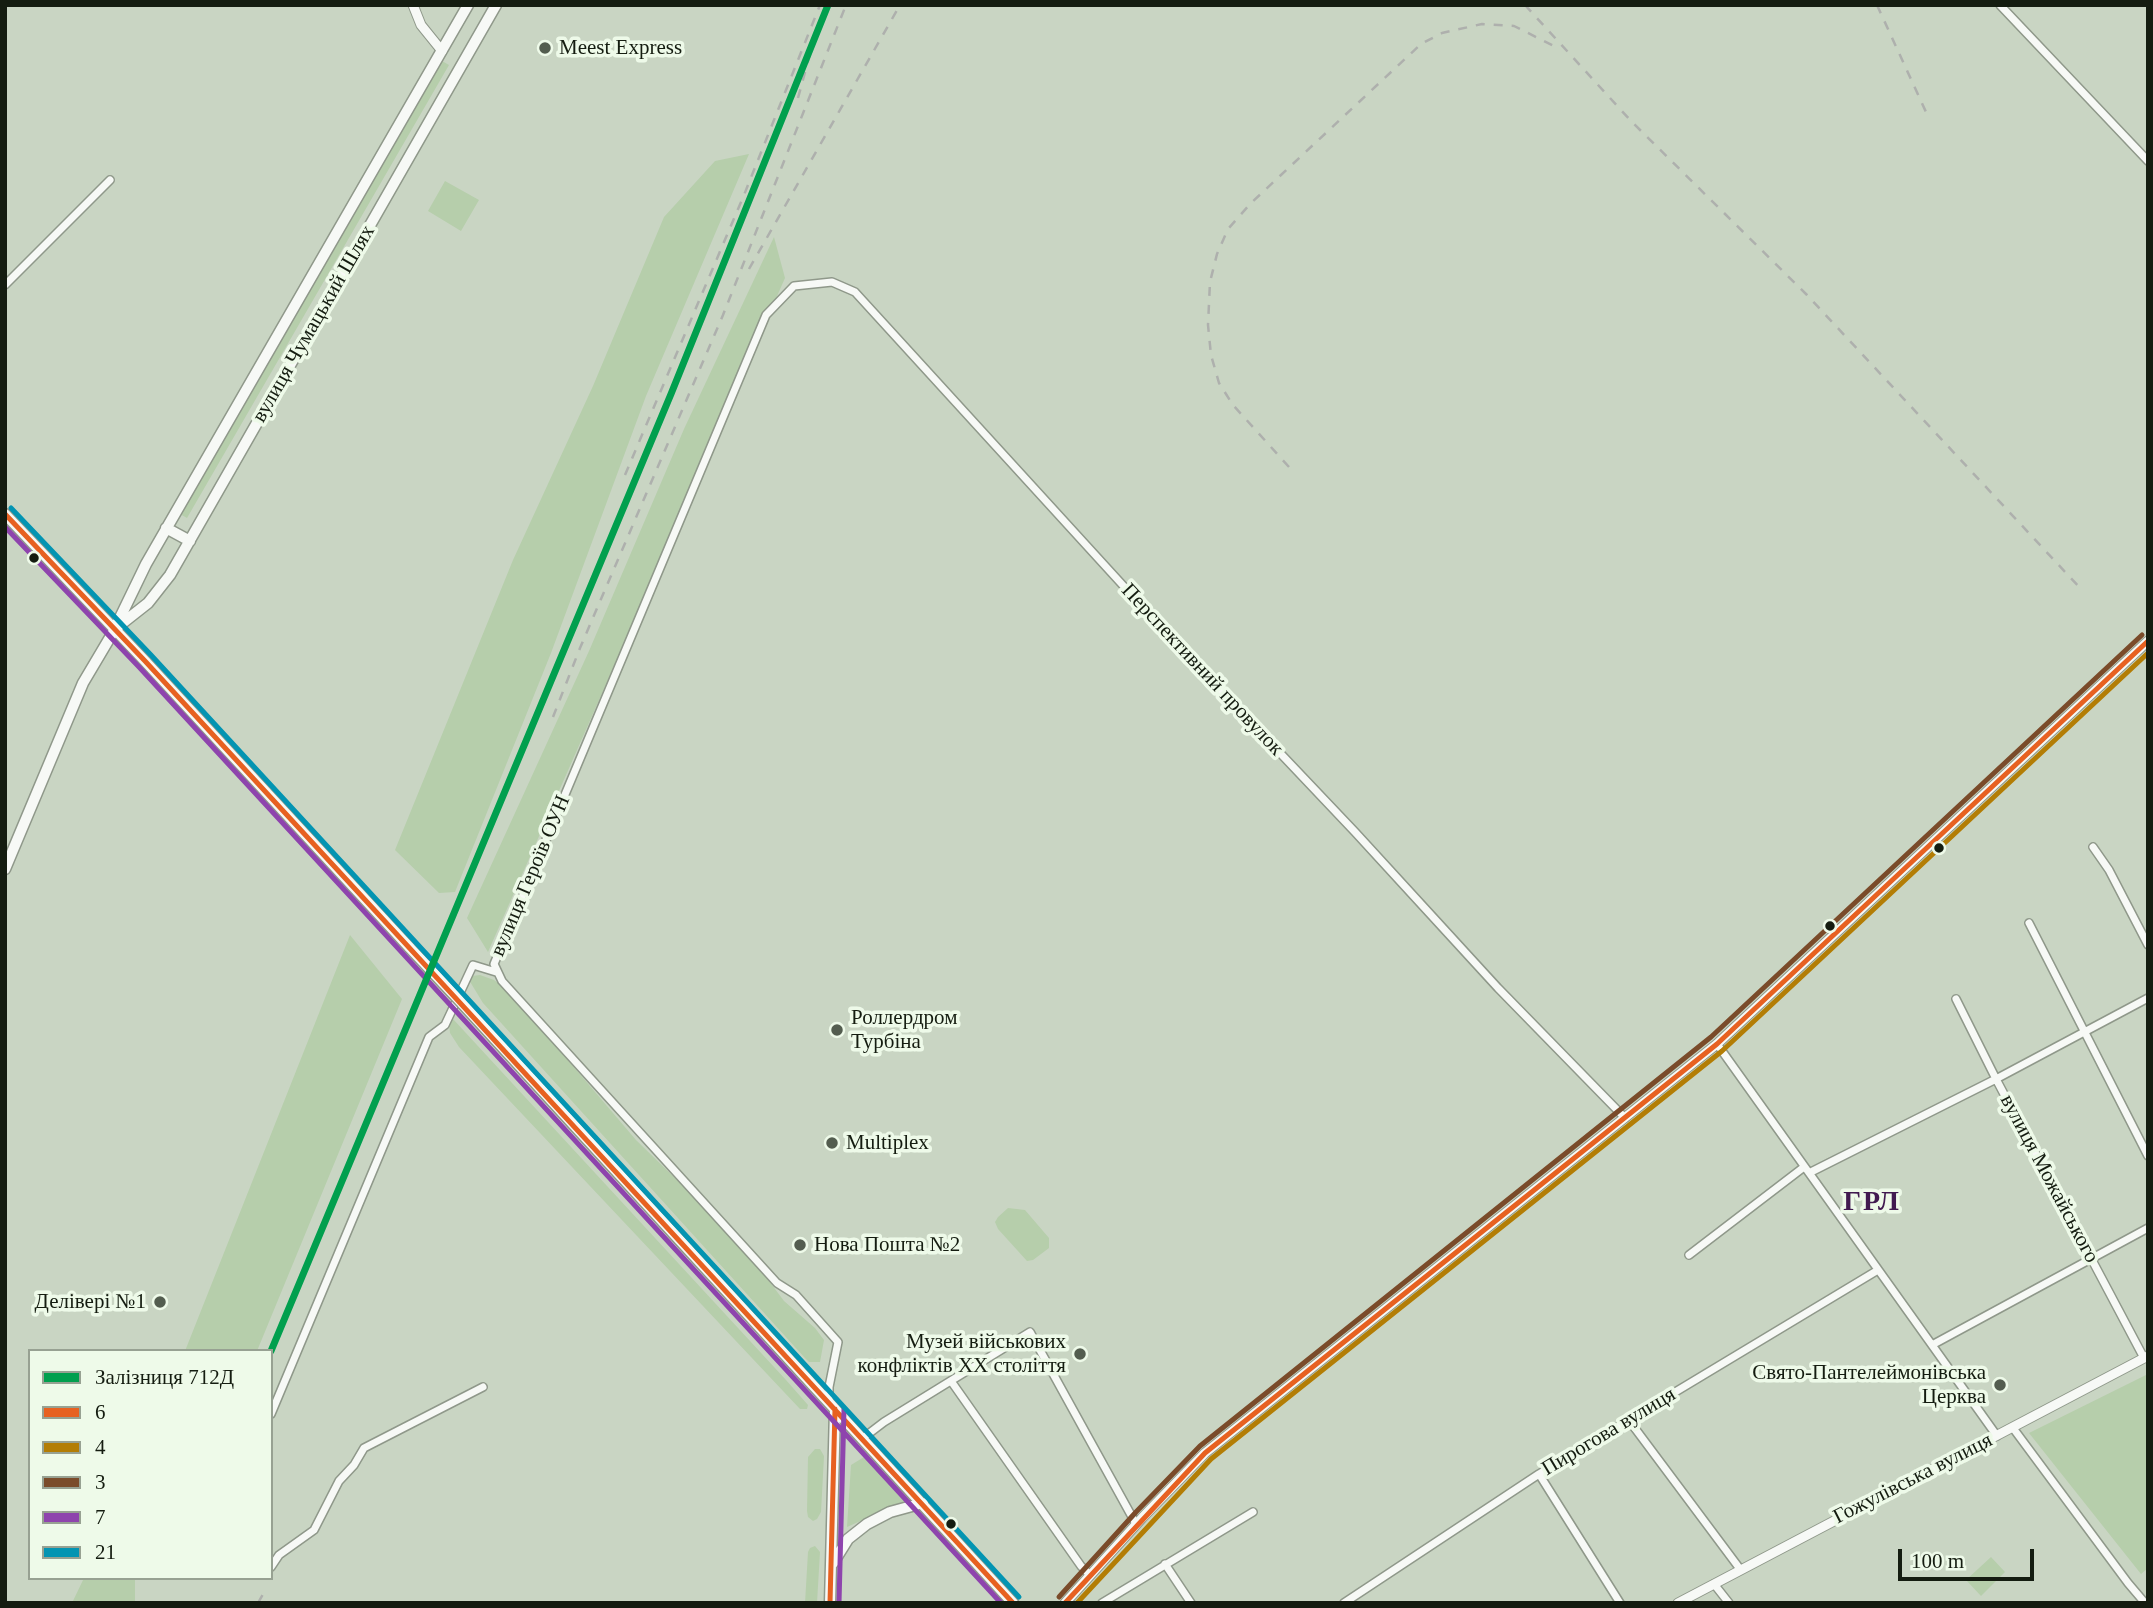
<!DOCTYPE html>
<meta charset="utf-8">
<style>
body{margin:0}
#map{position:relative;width:2153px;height:1608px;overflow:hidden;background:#c9d5c3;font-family:Georgia,serif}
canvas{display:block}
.frame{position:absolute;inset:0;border:7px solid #141c10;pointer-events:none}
.legend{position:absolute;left:28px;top:1349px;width:245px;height:231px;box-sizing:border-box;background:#eefae9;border:2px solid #97a192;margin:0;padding:9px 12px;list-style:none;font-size:21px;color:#141c10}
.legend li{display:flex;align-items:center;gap:14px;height:35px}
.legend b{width:35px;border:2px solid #97a192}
.scale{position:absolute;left:1898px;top:1549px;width:136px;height:32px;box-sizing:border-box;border:4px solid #141c10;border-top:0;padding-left:9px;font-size:21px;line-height:24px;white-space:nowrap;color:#141c10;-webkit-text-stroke:5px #eefae9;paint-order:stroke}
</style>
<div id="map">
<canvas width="2153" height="1608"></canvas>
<div class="frame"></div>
<ul class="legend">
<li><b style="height:9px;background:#019f4e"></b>Залізниця 712Д</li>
<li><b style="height:9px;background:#e76121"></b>6</li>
<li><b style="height:9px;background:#b37d05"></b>4</li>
<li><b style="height:9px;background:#7a4b2a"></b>3</li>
<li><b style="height:9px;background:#8e44ad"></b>7</li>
<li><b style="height:9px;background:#0394b2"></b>21</li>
</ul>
<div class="scale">100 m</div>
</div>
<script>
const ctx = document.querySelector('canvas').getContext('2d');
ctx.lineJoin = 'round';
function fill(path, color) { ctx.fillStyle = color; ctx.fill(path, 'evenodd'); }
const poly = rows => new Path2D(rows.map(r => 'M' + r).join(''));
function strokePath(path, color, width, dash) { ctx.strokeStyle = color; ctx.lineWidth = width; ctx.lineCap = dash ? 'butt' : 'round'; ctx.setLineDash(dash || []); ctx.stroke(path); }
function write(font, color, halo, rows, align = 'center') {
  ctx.font = font + ' Georgia,serif'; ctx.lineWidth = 7; ctx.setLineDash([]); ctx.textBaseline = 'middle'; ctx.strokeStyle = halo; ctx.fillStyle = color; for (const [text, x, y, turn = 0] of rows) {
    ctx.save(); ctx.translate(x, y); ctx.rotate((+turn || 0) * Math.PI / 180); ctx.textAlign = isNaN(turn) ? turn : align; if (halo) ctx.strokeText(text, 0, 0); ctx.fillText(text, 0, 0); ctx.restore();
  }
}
fill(poly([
 [442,61,449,65,187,518,180,514],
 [749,154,646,396,551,653,455,892,439,893,395,850,513,560,593,386,664,217,715,161],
 [445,181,479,200,461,231,428,211],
 [774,237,785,278,488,952,467,918,589,651,684,429],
 [350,935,402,999,257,1351,185,1351],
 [480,975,494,980,508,990,636,1140,678,1181,766,1277,784,1301,815,1328,824,1340,820,1362,809,1362,804,1357,483,1003,469,980,472,976],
 [453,1019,786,1380,808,1405,807,1409,800,1409,459,1047,450,1033,449,1024],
 [1008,1208,1025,1210,1049,1238,1049,1248,1033,1260,1027,1261,998,1229,995,1222,998,1217],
 [2148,1374,2148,1568,2141,1574,2029,1433],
 [815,1449,820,1449,824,1456,821,1512,817,1519,813,1521,808,1517,807,1511,808,1457],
 [864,1457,905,1501,847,1527,851,1465],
 [815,1546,820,1552,817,1603,805,1603,808,1552,810,1548],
 [1991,1557,2005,1572,1981,1596,1966,1580],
 [84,1578,135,1578,135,1603,72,1603]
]), '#b6ceab');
const minor = poly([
 [2000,5,2148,161],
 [5,285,110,180],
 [2093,847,2109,870,2148,945],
 [2029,923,2148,1156],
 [1956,999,1996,1079,2144,1358],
 [1717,1044,1997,1436],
 [1809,1173,1996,1079,2148,998],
 [1689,1255,1804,1167],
 [1932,1345,2148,1228],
 [951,1381,1081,1566,1089,1574],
 [829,1402,829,1387,838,1342,796,1295,777,1283,502,981,494,964,766,315,794,286,832,282,855,292,1171,638,1355,832,1498,988,1625,1118],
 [271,1414,429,1037,445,1025,473,965,496,972],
 [1628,1419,1740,1569],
 [2013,1428,2128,1583,2145,1603],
 [863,1438,884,1422,1030,1332,1136,1524],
 [1539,1474,1620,1603],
 [1165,1564,1191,1603],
 [271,1567,279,1555,314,1530,339,1481,354,1465,364,1448,483,1387],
 [1714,1584,1729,1603],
 [1102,1603,1253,1512],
 [1344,1603,1539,1474,1878,1270]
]);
const tertiary = poly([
 [413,5,421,25,442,51],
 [1065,1603,1142,1518,1205,1453,1717,1044,2148,641],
 [1678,1603,2148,1356]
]);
const secondary = poly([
 [5,869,83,683,115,629]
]);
const primary = poly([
 [5,514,145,661,410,948],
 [166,528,190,541],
 [116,626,146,564,468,5],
 [115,629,148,603,170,575,496,5],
 [462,1003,1013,1603],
 [833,1563,848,1539,867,1524,890,1512,923,1503],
 [830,1603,835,1409]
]);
strokePath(minor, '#8f988a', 10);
strokePath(tertiary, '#8f988a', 11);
strokePath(secondary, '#8f988a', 13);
strokePath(primary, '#8f988a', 13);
strokePath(minor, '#f7f9f6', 7);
strokePath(tertiary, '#f7f9f6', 9);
strokePath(secondary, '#f7f9f6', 10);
strokePath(primary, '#f7f9f6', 10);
strokePath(poly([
 [1525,5,1631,121,1807,295,2081,589],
 [1877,5,1926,112],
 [798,98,810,54],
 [749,269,900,5],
 [1289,467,1233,405,1219,383,1211,355,1208,325,1210,282,1217,254,1228,229,1250,204,1421,44,1442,33,1482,24,1514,26,1558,48],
 [625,475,744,195,820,5],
 [553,717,580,648,723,315,846,5],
 [258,1603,266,1589]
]), '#aeb0ad', 2.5, [9, 9]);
const primaryBridge = poly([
 [410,948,462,1003]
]);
strokePath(primaryBridge, '#8f988a', 13, []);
strokePath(primaryBridge, '#f7f9f6', 10);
strokePath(poly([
 [5,514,145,661,1013,1603],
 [830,1603,835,1409],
 [1065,1603,1205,1453,1717,1044,2148,641]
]), '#e76121', 5);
strokePath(poly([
 [1077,1603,1211,1459,1722,1051,2148,653]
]), '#b37d05', 5);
strokePath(poly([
 [1059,1597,1136,1512,1200,1446,1711,1037,2142,635]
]), '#7a4b2a', 5);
strokePath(poly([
 [5,527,139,667,1001,1603],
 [839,1603,844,1409]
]), '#8e44ad', 5);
strokePath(poly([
 [11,508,151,655,1019,1597]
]), '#0394b2', 5);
strokePath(poly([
 [271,1351,671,394,828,5]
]), '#019f4e', 7);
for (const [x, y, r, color] of [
 [545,48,7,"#535d4f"],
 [34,558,6,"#141c10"],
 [1939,848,6,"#141c10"],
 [1830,926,6,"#141c10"],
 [837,1030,7,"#535d4f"],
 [832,1143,7,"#535d4f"],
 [800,1245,7,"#535d4f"],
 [160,1302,7,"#535d4f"],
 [1080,1354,7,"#535d4f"],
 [2000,1385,7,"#535d4f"],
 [951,1524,6,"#141c10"]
]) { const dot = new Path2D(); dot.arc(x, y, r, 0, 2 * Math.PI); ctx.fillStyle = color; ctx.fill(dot); strokePath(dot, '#eefae9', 2.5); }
write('21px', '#141c10', '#eefae9', [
 ["Meest Express",559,48],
 ["Роллердром",851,1018],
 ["Турбіна",851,1042],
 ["Multiplex",846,1143],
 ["Нова Пошта №2",814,1245],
 ["Делівері №1",146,1302,"right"],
 ["Музей військових",1066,1342,"right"],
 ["конфліктів ХХ століття",1066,1366,"right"],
 ["Свято-Пантелеймонівська",1986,1373,"right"],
 ["Церква",1986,1397,"right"]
], 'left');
write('21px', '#141c10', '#eefae9', [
 ["вулиця Чумацький Шлях",314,324,-60],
 ["Перспективний провулок",1202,670,47],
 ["вулиця Героїв ОУН",531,876,-67],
 ["вулиця Можайського",2049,1179,62],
 ["Пирогова вулиця",1609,1432,-31],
 ["Гожулівська вулиця",1913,1479,-27]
]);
ctx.letterSpacing = '2px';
write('bold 28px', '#411a50', '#eefae9', [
 ["ГРЛ",1872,1203]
]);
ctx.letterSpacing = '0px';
</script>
